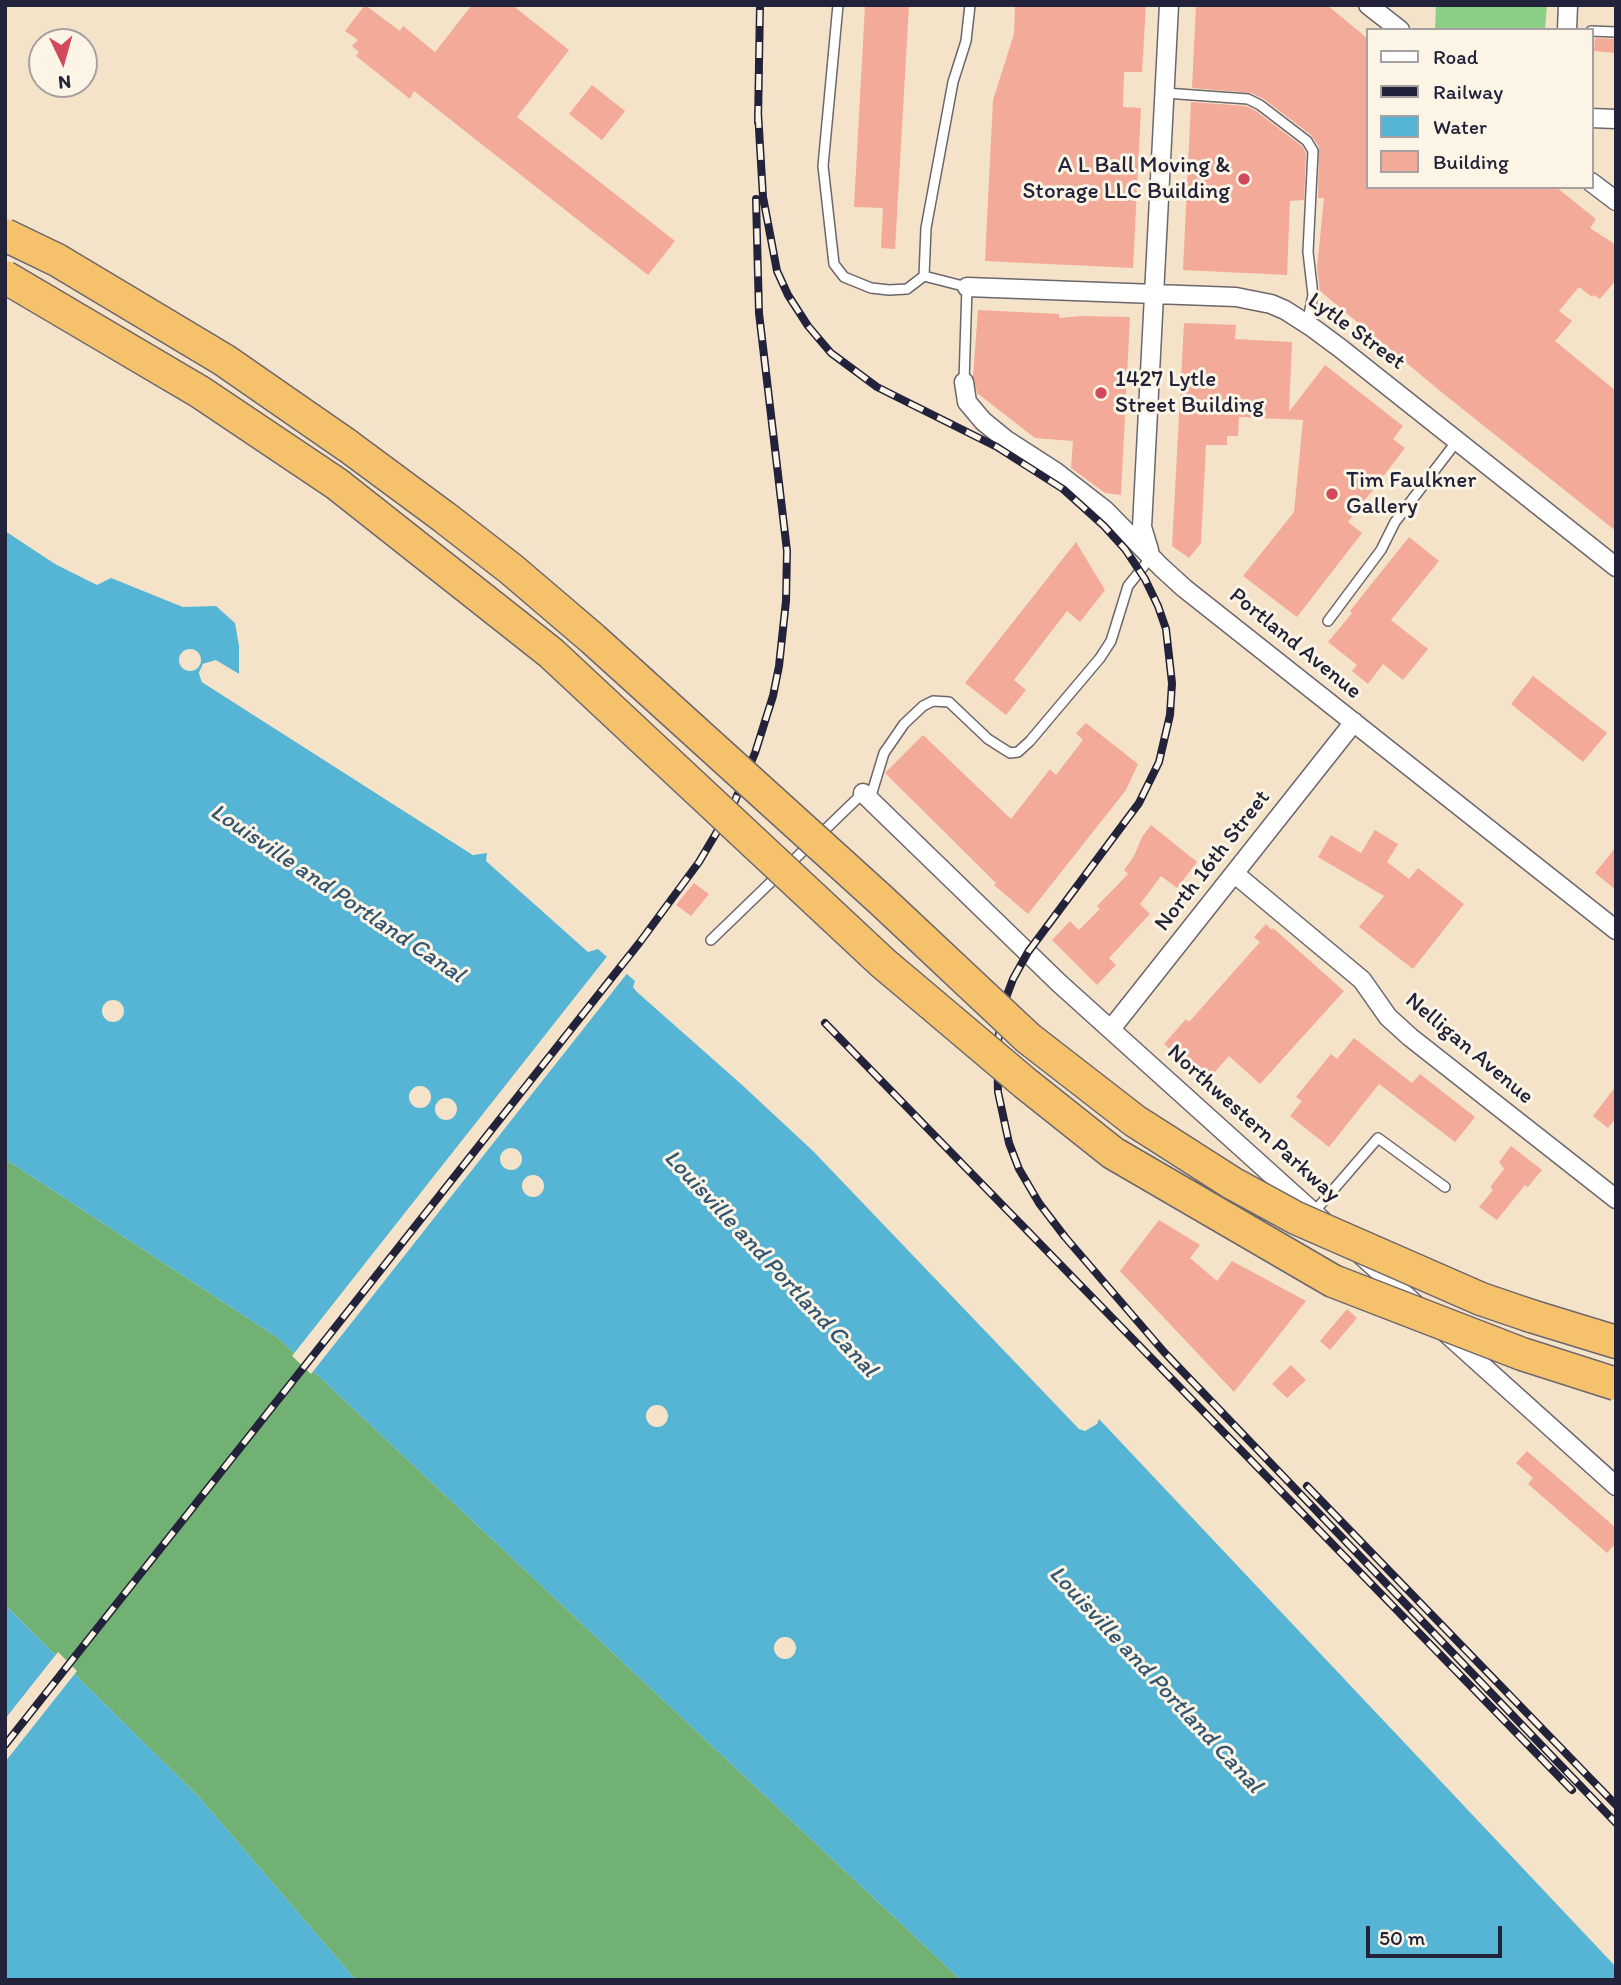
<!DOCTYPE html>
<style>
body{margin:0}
#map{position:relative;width:1621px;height:1985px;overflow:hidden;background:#f5e3c9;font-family:Itim,sans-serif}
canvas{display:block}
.frame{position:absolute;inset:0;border:7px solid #22223b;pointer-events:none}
.legend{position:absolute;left:1366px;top:28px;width:228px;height:161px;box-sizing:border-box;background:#fcf5e5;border:2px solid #a5a1a1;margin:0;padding:9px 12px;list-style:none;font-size:21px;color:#22223b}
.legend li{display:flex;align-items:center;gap:14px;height:35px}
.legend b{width:35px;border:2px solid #a5a1a1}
.north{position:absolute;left:28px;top:28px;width:70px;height:70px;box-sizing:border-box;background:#fcf5e5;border:2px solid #a5a1a1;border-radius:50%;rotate:175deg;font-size:19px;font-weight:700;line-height:28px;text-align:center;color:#22223b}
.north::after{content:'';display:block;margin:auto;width:24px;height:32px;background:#d1495b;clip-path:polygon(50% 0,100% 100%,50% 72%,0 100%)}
.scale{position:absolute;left:1366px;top:1926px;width:136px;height:32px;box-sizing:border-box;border:4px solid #22223b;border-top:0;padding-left:9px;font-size:21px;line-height:24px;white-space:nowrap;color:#22223b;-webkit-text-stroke:5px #fcf5e5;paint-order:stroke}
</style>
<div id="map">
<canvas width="1621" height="1985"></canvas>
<div class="frame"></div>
<ul class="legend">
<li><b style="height:9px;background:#fff"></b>Road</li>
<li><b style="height:9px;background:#22223b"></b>Railway</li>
<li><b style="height:19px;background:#56b5d5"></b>Water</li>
<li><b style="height:19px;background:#f3aa98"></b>Building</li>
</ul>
<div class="north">N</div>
<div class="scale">50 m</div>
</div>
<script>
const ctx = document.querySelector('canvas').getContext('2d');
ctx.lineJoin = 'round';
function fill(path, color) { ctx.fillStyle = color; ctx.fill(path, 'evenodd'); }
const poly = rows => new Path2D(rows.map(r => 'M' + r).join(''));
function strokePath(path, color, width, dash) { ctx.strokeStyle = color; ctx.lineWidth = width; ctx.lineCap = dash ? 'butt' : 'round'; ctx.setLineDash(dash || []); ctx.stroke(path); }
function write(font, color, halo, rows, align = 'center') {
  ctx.font = font + ' Itim,sans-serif'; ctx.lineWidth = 6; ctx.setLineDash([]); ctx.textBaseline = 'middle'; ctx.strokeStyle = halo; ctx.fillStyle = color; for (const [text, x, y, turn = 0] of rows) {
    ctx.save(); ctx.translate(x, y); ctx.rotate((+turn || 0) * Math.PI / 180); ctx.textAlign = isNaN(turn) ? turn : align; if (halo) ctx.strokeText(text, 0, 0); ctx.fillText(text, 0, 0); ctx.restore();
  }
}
fill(poly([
 [1436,5,1547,5,1545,30,1435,30]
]), '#8cce86');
fill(poly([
 [5,1159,278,1338,961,1980,356,1980,200,1798,5,1605]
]), '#71b173');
fill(poly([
 [5,531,55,564,97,585,111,578,183,607,216,606,235,623,239,646,239,674,216,661,203,664,199,673,202,682,473,855,487,853,486,861,588,952,598,949,635,981,633,987,637,992,741,1084,813,1151,1079,1429,1085,1431,1097,1424,1099,1419,1616,1967,1616,1980,961,1980,278,1338,5,1159],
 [5,1605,200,1798,356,1980,5,1980]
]), '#56b5d5');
fill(poly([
 '179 660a11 11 0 1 1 22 0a11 11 0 1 1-22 0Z',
 [216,660,242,676,238,677,216,664,206,667,203,673,205,679,473,851,485,848,484,852,473,855,202,682,199,673,203,664],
 [609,954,629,971,311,1374,292,1356],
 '102 1011a11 11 0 1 1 22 0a11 11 0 1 1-22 0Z',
 '409 1097a11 11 0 1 1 22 0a11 11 0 1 1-22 0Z',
 '435 1109a11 11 0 1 1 22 0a11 11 0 1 1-22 0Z',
 '500 1159a11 11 0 1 1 22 0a11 11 0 1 1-22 0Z',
 '522 1186a11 11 0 1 1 22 0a11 11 0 1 1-22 0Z',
 '646 1416a11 11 0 1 1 22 0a11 11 0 1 1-22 0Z',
 '774 1648a11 11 0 1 1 22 0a11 11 0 1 1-22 0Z',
 [58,1652,77,1671,5,1762,5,1719]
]), '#f5e3c9');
fill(poly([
 [365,5,400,31,403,26,435,52,472,5,512,5,569,50,517,117,675,241,648,275,414,91,410,99,356,56,359,52,352,46,358,40,345,31],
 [865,5,909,5,895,249,881,248,883,208,854,207],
 [1015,5,1146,5,1142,72,1124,72,1123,107,1141,108,1133,268,985,261,993,100,1014,34],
 [1196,5,1327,5,1367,38,1367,187,1556,187,1596,219,1590,228,1616,245,1616,280,1600,299,1594,295,1592,297,1579,287,1559,311,1572,321,1555,341,1616,391,1616,531,1445,395,1320,291,1317,268,1324,198,1318,198,1319,147,1311,135,1264,99,1251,93,1192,88],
 [1595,38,1616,39,1616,53,1594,51],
 [592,85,625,111,602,140,569,114],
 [1191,102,1246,106,1256,111,1302,146,1306,153,1304,200,1290,201,1287,275,1183,270],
 [978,310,1059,314,1059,318,1081,316,1130,317,1121,495,1105,493,1071,468,1073,441,1035,438,977,393,973,376],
 [1184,323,1236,325,1235,339,1292,342,1289,412,1325,365,1403,426,1393,439,1405,448,1348,522,1362,533,1297,617,1243,576,1294,512,1303,420,1239,417,1238,436,1227,436,1227,445,1206,445,1201,543,1189,558,1172,546],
 [1409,537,1439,561,1391,620,1428,649,1403,680,1383,664,1368,684,1352,671,1357,665,1328,642,1352,613,1350,611],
 [1076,542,1105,590,1080,622,1067,611,1014,680,1026,690,1006,715,965,683],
 [1533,676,1607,733,1583,762,1511,704],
 [1086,723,1138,764,1126,790,1028,914,994,885,996,883,885,773,923,735,1011,819,1050,769,1056,775,1083,740,1076,733],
 [1151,825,1197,862,1177,888,1161,876,1140,904,1150,914,1109,958,1116,965,1097,985,1052,940,1070,921,1079,930,1100,909,1097,906,1128,874,1124,870,1134,856,1142,837],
 [1375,830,1398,844,1387,862,1409,879,1418,868,1464,904,1413,969,1359,927,1384,896,1318,857,1331,835,1361,853],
 [1616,847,1616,890,1595,873],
 [694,883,709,894,691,916,676,905],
 [1266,924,1272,930,1273,928,1344,991,1260,1084,1229,1056,1206,1082,1164,1044,1186,1019,1189,1022,1260,942,1254,937],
 [1354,1038,1412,1083,1420,1074,1475,1117,1455,1142,1379,1084,1329,1147,1290,1116,1302,1101,1296,1097,1331,1054,1337,1059],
 [1616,1086,1616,1118,1608,1128,1593,1116],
 [1511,1146,1542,1170,1528,1187,1525,1185,1497,1220,1479,1207,1493,1190,1490,1187,1504,1169,1499,1162],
 [1159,1220,1200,1245,1190,1258,1217,1281,1232,1261,1306,1301,1234,1392,1120,1271],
 [1347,1309,1357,1318,1330,1350,1320,1341],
 [1291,1365,1306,1380,1287,1398,1272,1384],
 [1527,1451,1616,1528,1616,1543,1607,1553,1528,1484,1533,1478,1516,1463]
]), '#f3aa98');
const lane = poly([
 [838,5,823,166,834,264,844,277,871,288,889,290,907,289,924,276],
 [1591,31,1616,32],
 [1165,93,1248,99,1260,105,1307,141,1313,151,1308,252,1313,295,1307,324],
 [964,382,967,287,924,276,926,228,953,82,966,41,970,5],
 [1328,621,1381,550,1395,522,1457,441],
 [870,799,884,753,904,724,923,706,933,701,949,702,988,739,1010,753,1018,752,1030,741,1100,658,1111,641,1128,586,1152,556],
 [711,940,863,793],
 [1314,1212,1378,1138,1445,1187]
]);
const street = poly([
 [1368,5,1400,30],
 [1567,30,1568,5],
 [1591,118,1616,119],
 [1591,182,1616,201],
 [967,287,1236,297,1271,304,1285,310,1313,328,1340,348,1616,567],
 [964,382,967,402,983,421,1005,439,1056,472,1105,510,1161,567,1184,588,1616,930],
 [1149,550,1142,527,1169,5],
 [863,793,1059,983,1322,1220],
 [1235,874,1362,980,1388,1017,1410,1037,1616,1199],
 [1111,1029,1354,722],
 [1361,1255,1415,1304],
 [1446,1333,1616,1486]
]);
const highway = poly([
 [1531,1316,1616,1342]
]);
strokePath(lane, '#6c666d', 12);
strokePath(street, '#6c666d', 21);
strokePath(highway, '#6c666d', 35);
strokePath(lane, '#fff', 9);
strokePath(street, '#fff', 18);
strokePath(highway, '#f5c16b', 32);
const rail = poly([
 [758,112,763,197,777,271,788,295,808,326,831,353,877,387,997,447,1063,489,1104,526,1125,549,1145,579,1158,606,1166,629,1172,683,1170,715,1159,762,1139,803,1028,952,1013,979,1004,1003,997,1047,998,1092,1009,1143,1019,1169,1039,1203,1065,1237,1164,1352,1616,1823],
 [758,122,760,5],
 [825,1023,1572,1790],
 [1307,1486,1616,1805],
 [5,1745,640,942,699,862,734,803,755,753,773,696,779,666,786,601,787,551,759,313,756,199]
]);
strokePath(rail, '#22223b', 8);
strokePath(rail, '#fcf5e5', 5, [16]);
const highwayBridge = poly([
 [5,235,57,260,224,360,348,446,444,517,511,569,593,639,881,900,1028,1038,1135,1121,1232,1183,1296,1218,1481,1299,1531,1316],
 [5,277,200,392,337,484,551,653,883,963,1025,1083,1113,1153,1333,1281,1522,1354,1616,1384]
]);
strokePath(highwayBridge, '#6c666d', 35, []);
strokePath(highwayBridge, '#f5c16b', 32);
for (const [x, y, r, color] of [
 [1244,179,7,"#d1495b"],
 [1101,393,7,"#d1495b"],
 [1332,494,7,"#d1495b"]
]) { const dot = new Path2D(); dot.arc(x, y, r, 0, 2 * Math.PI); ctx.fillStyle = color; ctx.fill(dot); strokePath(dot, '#fcf5e5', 2.5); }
write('23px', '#22223b', '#fcf5e5', [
 ["A L Ball Moving &",1230,166,"right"],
 ["Storage LLC Building",1230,192,"right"],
 ["1427 Lytle",1115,380],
 ["Street Building",1115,406],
 ["Tim Faulkner",1346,481],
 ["Gallery",1346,507]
], 'left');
write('23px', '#22223b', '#fcf5e5', [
 ["Lytle Street",1356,332,36],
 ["Portland Avenue",1295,644,39],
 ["North 16th Street",1213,861,-52],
 ["Nelligan Avenue",1469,1049,40],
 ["Northwestern Parkway",1253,1124,42]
]);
write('italic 24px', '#345571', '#fcf5e5', [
 ["Louisville and Portland Canal",337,894,34],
 ["Louisville and Portland Canal",770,1264,47],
 ["Louisville and Portland Canal",1155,1680,47]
]);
</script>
